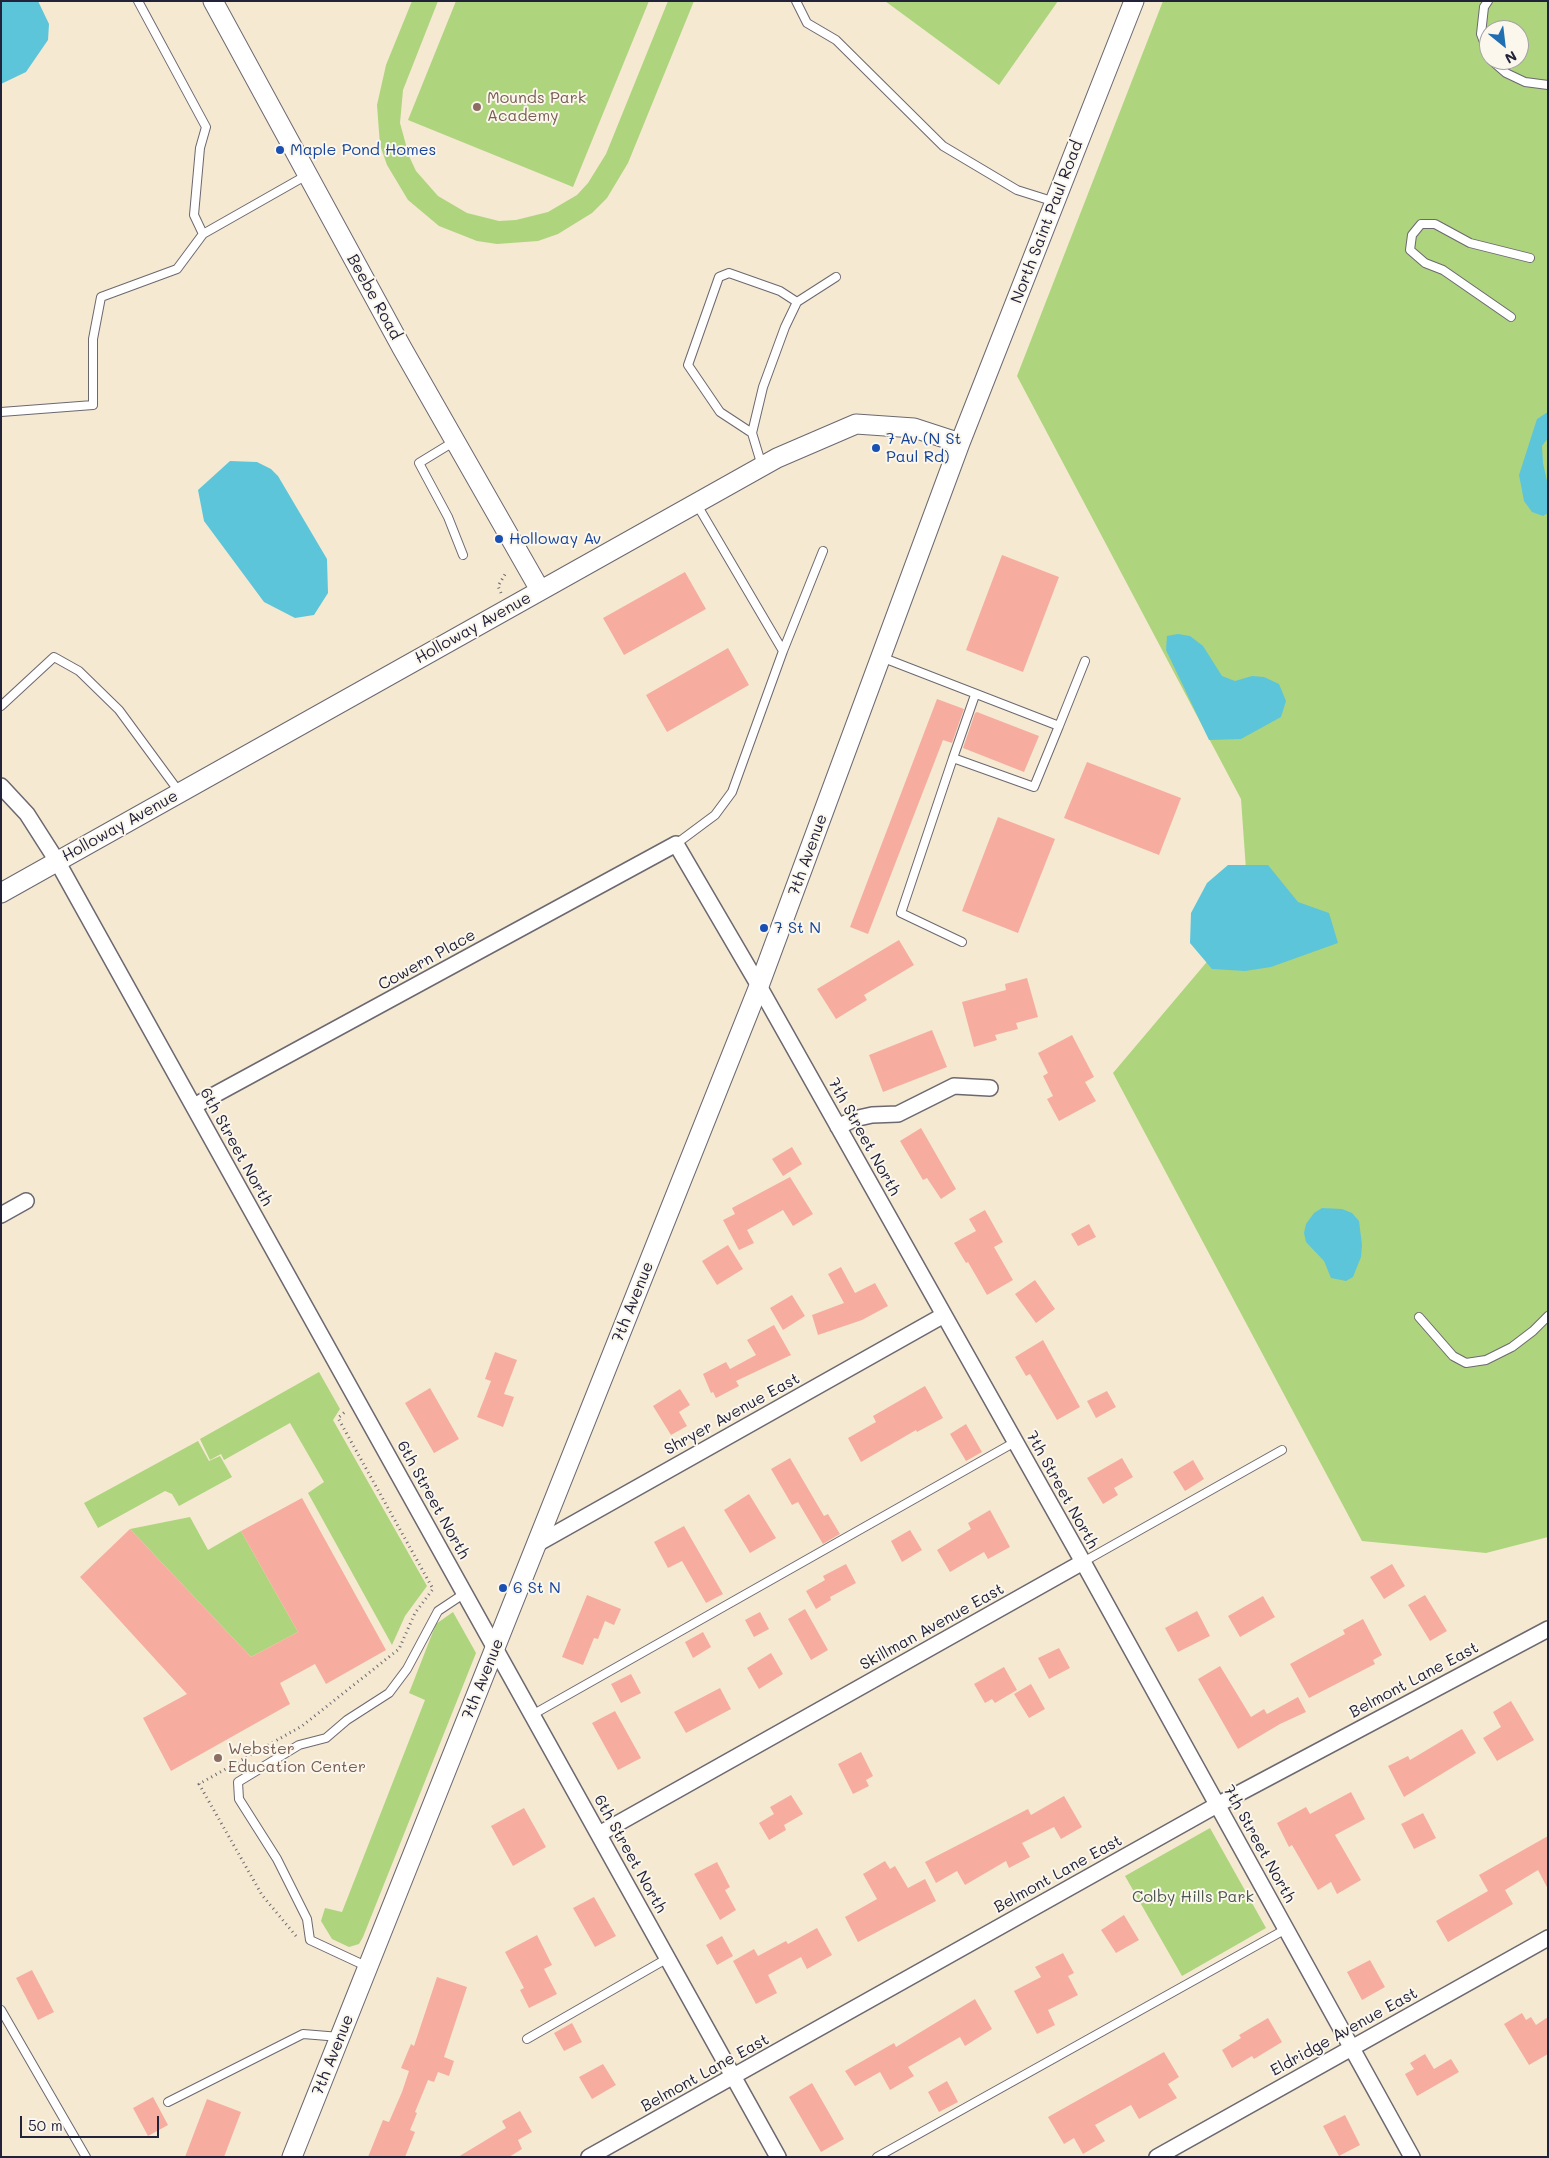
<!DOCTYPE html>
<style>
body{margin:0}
#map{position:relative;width:1549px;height:2158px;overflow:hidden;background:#f5e9d2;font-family:Mali,sans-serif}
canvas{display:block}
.frame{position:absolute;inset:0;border:2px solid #22223b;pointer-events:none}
.north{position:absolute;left:1479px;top:20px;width:50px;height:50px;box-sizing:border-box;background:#fbf7ec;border:1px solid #a4a2a5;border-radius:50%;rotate:151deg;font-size:14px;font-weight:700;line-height:20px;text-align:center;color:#22223b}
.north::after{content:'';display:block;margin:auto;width:18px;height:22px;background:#1f6fb2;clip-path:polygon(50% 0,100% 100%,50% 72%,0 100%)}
.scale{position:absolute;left:20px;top:2116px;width:139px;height:22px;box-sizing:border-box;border:2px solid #22223b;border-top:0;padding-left:6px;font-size:15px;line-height:18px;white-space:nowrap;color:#22223b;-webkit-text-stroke:4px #fbf7ec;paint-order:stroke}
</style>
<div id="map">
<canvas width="1549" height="2158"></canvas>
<div class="frame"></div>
<div class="north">N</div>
<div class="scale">50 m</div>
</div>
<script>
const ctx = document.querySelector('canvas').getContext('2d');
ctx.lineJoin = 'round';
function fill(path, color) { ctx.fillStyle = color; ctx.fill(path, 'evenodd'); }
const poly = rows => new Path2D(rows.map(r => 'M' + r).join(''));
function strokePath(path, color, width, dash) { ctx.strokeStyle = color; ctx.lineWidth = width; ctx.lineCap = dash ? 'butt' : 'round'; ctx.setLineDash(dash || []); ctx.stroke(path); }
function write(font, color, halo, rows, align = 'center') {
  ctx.font = font + ' Mali,sans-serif'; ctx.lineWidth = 4; ctx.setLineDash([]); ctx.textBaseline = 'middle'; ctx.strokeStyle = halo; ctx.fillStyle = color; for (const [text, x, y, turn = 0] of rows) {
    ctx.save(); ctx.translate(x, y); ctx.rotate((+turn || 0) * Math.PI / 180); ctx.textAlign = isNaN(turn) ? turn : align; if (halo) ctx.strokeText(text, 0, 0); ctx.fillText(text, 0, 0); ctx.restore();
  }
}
fill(poly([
 [412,1,438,1,403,90,400,123,409,156,416,171,438,196,467,213,499,221,516,220,548,212,577,195,588,183,606,154,668,1,694,1,628,163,607,198,592,213,558,234,538,241,497,244,477,241,439,226,408,200,387,165,380,145,377,105,386,65],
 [456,1,649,1,573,187,408,120],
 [885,1,1058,1,999,85],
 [1163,1,1548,1,1548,1537,1486,1553,1362,1541,1113,1073,1249,912,1241,799,1017,376],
 [1489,30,1519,30,1519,60,1489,60],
 [319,1372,340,1409,333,1420,427,1586,405,1616,392,1645,308,1493,324,1482,290,1423,224,1460,221,1454,210,1460,200,1439],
 [198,1441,209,1461,220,1456,232,1477,179,1506,172,1494,165,1491,98,1528,84,1503],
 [190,1517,208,1550,241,1531,298,1632,251,1657,130,1529],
 [453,1612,476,1653,363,1937,359,1944,349,1947,332,1939,321,1921,325,1908,342,1912,425,1700,409,1693,436,1624],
 [1210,1828,1266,1928,1182,1976,1125,1876]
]), '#aed47e');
fill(poly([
 [1,1,38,1,49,24,48,40,26,72,1,84],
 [1548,412,1548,438,1542,446,1543,463,1548,486,1548,513,1543,516,1532,512,1524,501,1519,475,1537,419],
 [230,461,257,462,271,469,278,476,327,559,328,593,314,615,295,618,264,602,204,521,198,490],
 [1178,634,1190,636,1203,646,1222,676,1235,681,1252,676,1264,677,1279,684,1286,701,1281,717,1241,739,1209,740,1166,650,1167,636],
 [1228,865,1268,865,1298,902,1329,913,1338,943,1271,967,1245,971,1212,969,1190,943,1191,913,1207,883],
 [1322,1208,1342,1209,1352,1213,1359,1221,1362,1245,1361,1257,1353,1277,1346,1281,1331,1278,1324,1261,1306,1242,1304,1233,1306,1224,1314,1213]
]), '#5dc5d9');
fill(poly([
 [1002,555,1059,577,1023,672,966,650],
 [685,572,706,609,624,655,603,618],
 [728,648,749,685,667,732,646,695],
 [937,699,964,709,952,743,943,740,868,934,850,927],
 [977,712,1039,736,1024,772,963,748,975,713],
 [1087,762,1181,798,1159,855,1064,818],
 [998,817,1055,839,1018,933,962,911],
 [899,940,914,965,864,995,867,1000,836,1019,817,989],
 [1027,978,1038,1017,1016,1023,1018,1029,995,1035,997,1040,974,1047,962,1002,1006,990,1005,984],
 [932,1030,947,1067,883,1092,869,1055],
 [1072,1035,1094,1077,1085,1082,1096,1101,1059,1121,1047,1099,1053,1096,1043,1076,1048,1073,1038,1053],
 [921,1128,956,1189,941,1199,927,1178,923,1180,900,1141],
 [792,1147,802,1164,783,1176,772,1159],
 [790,1177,813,1214,793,1226,783,1210,747,1230,754,1243,739,1250,723,1220,735,1214,732,1208],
 [985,1210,1003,1242,994,1247,1013,1280,987,1295,968,1262,966,1263,954,1243,976,1231,969,1219],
 [1089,1224,1096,1237,1078,1246,1071,1234],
 [728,1245,743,1269,717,1285,702,1261],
 [841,1267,855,1293,875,1283,888,1306,862,1320,818,1335,812,1315,844,1303,828,1274],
 [1035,1280,1055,1309,1036,1323,1015,1294],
 [792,1295,805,1316,783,1330,770,1308],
 [774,1325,791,1355,736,1381,739,1386,716,1398,713,1392,711,1393,703,1374,726,1362,730,1369,756,1355,747,1340],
 [1043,1340,1080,1407,1057,1420,1030,1374,1026,1376,1015,1357],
 [495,1352,517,1360,504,1394,514,1397,503,1427,477,1417,491,1381,485,1379],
 [925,1386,943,1418,917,1432,916,1430,861,1462,848,1438,876,1422,873,1416],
 [430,1388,459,1439,434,1453,405,1403],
 [680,1389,690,1405,679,1412,687,1426,671,1435,653,1406],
 [1107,1391,1116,1407,1096,1418,1087,1401],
 [966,1424,982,1452,966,1461,950,1434],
 [790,1458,824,1516,828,1514,840,1534,823,1544,798,1502,792,1505,771,1469],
 [1122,1458,1133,1477,1114,1488,1118,1495,1103,1504,1087,1478],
 [1193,1460,1204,1479,1185,1491,1173,1472],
 [749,1494,776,1538,750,1553,724,1510],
 [302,1498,386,1650,326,1684,315,1664,280,1683,290,1704,171,1771,143,1718,187,1694,80,1577,130,1529,251,1657,298,1632,241,1531],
 [990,1510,1010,1547,988,1559,984,1552,950,1572,937,1550,971,1529,968,1523],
 [684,1526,723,1594,706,1603,682,1561,668,1568,654,1542],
 [910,1530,922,1550,902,1562,891,1541],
 [846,1564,856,1583,830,1597,831,1600,816,1609,806,1591,825,1580,823,1576],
 [1392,1564,1405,1586,1384,1599,1370,1577],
 [587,1595,621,1609,614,1625,605,1621,598,1639,594,1638,583,1665,562,1657],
 [1425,1595,1447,1631,1430,1641,1408,1605],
 [1263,1596,1275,1617,1240,1637,1228,1616],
 [805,1609,828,1650,811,1660,788,1619],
 [1197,1611,1210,1636,1178,1652,1165,1628],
 [760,1612,769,1629,754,1637,745,1620],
 [1363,1619,1382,1655,1373,1660,1375,1664,1309,1698,1290,1664,1345,1634,1343,1630],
 [703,1632,711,1647,693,1658,685,1642],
 [1059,1648,1070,1668,1049,1679,1038,1658],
 [771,1653,783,1674,759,1689,747,1668],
 [1220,1666,1251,1717,1264,1709,1267,1714,1298,1697,1306,1712,1280,1724,1238,1749,1198,1679],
 [1004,1667,1017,1690,995,1703,992,1699,985,1703,974,1684],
 [631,1674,641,1693,621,1703,611,1684],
 [1031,1684,1045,1709,1029,1718,1014,1694],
 [720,1688,731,1709,686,1733,674,1712],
 [1511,1701,1534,1740,1497,1761,1483,1738,1501,1727,1493,1712],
 [615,1711,641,1758,618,1770,592,1723],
 [1462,1729,1476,1753,1404,1797,1388,1766,1408,1756,1410,1760],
 [861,1752,873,1776,866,1780,869,1786,853,1794,838,1764],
 [1351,1792,1365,1819,1335,1835,1361,1880,1337,1894,1331,1882,1318,1890,1292,1845,1289,1847,1277,1823,1306,1807,1310,1814],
 [791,1795,803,1814,784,1825,786,1830,769,1840,759,1823,774,1814,770,1807],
 [1064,1796,1082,1827,1061,1839,1054,1827,1022,1843,1030,1857,1009,1868,1006,1861,965,1885,957,1871,936,1883,925,1862,1028,1809,1031,1815],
 [524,1808,546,1847,513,1866,491,1826],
 [1423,1813,1436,1838,1414,1849,1401,1824],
 [1548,1836,1548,1889,1538,1870,1505,1890,1513,1904,1448,1942,1436,1921,1488,1891,1479,1875],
 [885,1861,890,1869,895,1866,908,1888,925,1879,936,1901,858,1942,845,1917,877,1899,863,1874],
 [717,1862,730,1887,725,1890,736,1910,720,1920,694,1874],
 [594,1897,616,1936,595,1947,573,1908],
 [1124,1915,1139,1940,1116,1953,1101,1930],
 [817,1928,832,1955,807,1969,801,1957,768,1975,777,1993,756,2004,733,1961,754,1949,758,1956,786,1941,788,1944],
 [537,1935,552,1965,544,1969,557,1994,529,2008,520,1990,524,1988,505,1952],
 [722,1936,733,1956,717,1965,706,1945],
 [1063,1953,1074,1973,1068,1976,1078,1995,1048,2010,1055,2025,1037,2034,1014,1991,1041,1977,1035,1967],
 [1370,1960,1385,1987,1362,2000,1347,1972],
 [32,1970,54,2012,38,2020,16,1978],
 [437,1977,467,1987,444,2057,454,2061,449,2076,438,2072,434,2082,428,2080,415,2112,417,2113,410,2130,415,2132,405,2157,368,2157,383,2120,389,2122,402,2092,409,2071,401,2068,411,2044,414,2046],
 [975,1999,992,2029,965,2046,960,2037,908,2067,914,2076,890,2090,880,2072,855,2086,845,2071,894,2043,896,2047],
 [1522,2013,1526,2020,1531,2017,1536,2025,1548,2017,1548,2054,1529,2065,1504,2024],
 [1268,2018,1282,2042,1254,2059,1252,2056,1232,2068,1222,2050,1241,2038,1239,2035],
 [572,2023,582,2042,564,2051,554,2033],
 [1164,2052,1179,2077,1168,2084,1177,2098,1139,2119,1131,2105,1095,2125,1105,2141,1083,2154,1074,2138,1064,2144,1048,2117],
 [1425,2054,1434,2069,1451,2059,1459,2072,1417,2096,1405,2074,1414,2069,1410,2063],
 [603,2064,616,2085,592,2099,579,2077],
 [947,2081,958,2102,939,2112,928,2092],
 [812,2083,844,2139,821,2152,789,2097],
 [153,2097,168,2125,148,2136,133,2108],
 [207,2099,241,2112,224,2157,185,2157],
 [520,2111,532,2132,518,2140,522,2149,509,2157,458,2157,506,2128,502,2121],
 [1345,2115,1360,2145,1339,2156,1323,2126]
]), '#f6ad9f');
const service = poly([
 [138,1,206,127,200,148,194,215,203,234,307,175],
 [796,1,807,23,836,40,943,146,1017,190,1055,202],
 [1488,1,1484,7,1481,34,1489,55],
 [1491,60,1506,73,1525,82,1548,85],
 [1511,317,1443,270,1425,263,1410,250,1412,235,1421,224,1435,224,1470,243,1530,258],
 [1,412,93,405,93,339,101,297,177,269,203,234],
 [752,433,720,412,688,365,719,277,729,273,780,291,797,302],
 [455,441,419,463,448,517,463,555],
 [762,466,752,433,763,387,785,327,797,302,836,277],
 [783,651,823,551],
 [881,657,1059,726,1034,787,953,758,901,913,962,942],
 [1,706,54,657,79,671,119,710,180,793],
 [1059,726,1085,661],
 [953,758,975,695],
 [676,844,715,815,732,792,783,651,696,503],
 [1419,1317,1453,1356,1466,1363,1486,1360,1512,1347,1533,1331,1548,1316],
 [1083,1562,1282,1450],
 [532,1715,1015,1442],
 [368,1967,310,1940,307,1919,277,1859,239,1799,238,1782,299,1745,326,1738,347,1720,389,1693,407,1669,438,1611,465,1593],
 [1,2010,86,2157],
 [527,2039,668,1958],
 [168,2102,303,2034,340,2037],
 [877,2157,1286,1929]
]);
const minor = poly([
 [1,786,27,814,57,861,778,2157],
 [194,1106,676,844,759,986,1083,1562,1412,2157],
 [838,1127,854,1119,872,1115,898,1114,954,1086,990,1088],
 [1,1215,26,1201],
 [537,1544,944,1315],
 [599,1834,1083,1562],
 [589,2157,1217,1805,1548,1629],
 [1157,2157,1548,1938]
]);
const tertiary = poly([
 [213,1,402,348,540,590],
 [1,893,777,458,856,424,914,428,960,443],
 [292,2157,759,986,960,443,1134,1]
]);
strokePath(service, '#6c6870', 10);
strokePath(minor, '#6c6870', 18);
strokePath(tertiary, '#6c6870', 21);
strokePath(poly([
 [501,593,498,586,507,571],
 [296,1936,262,1895,199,1784,302,1726,399,1649,415,1613,433,1589,338,1418,346,1411]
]), '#6c6870', 3, [1, 4]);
strokePath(service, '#fff', 8);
strokePath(minor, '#fff', 15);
strokePath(tertiary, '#fff', 19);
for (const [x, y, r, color] of [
 [477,107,5,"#8d6e63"],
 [280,150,5,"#1a4fb4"],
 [876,448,5,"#1a4fb4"],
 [499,539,5,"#1a4fb4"],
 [764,928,5,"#1a4fb4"],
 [503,1588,5,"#1a4fb4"],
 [218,1758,5,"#8d6e63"]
]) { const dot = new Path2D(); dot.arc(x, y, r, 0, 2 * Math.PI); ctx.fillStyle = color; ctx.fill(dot); strokePath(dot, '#fbf7ec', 2); }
write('16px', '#785e54', '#fbf7ec', [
 ["Mounds Park",487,98],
 ["Academy",487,116],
 ["Webster",228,1749],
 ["Education Center",228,1767]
], 'left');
write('16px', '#164399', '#fbf7ec', [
 ["Maple Pond Homes",290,150],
 ["7 Av (N St",886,439],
 ["Paul Rd)",886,457],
 ["Holloway Av",509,539],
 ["7 St N",774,928],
 ["6 St N",513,1588]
], 'left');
write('16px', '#22223b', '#fbf7ec', [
 ["North Saint Paul Road",1047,222,-69],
 ["Beebe Road",374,297,61],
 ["Holloway Avenue",473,628,-29],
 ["Holloway Avenue",120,826,-29],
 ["7th Avenue",808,855,-70],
 ["Cowern Place",427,960,-29],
 ["7th Street North",864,1137,61],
 ["6th Street North",236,1147,61],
 ["7th Avenue",633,1302,-68],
 ["Shryer Avenue East",732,1414,-29],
 ["7th Street North",1062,1490,61],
 ["6th Street North",433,1500,61],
 ["Skillman Avenue East",932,1627,-29],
 ["7th Avenue",483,1679,-68],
 ["Belmont Lane East",1414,1680,-28],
 ["7th Street North",1259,1844,61],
 ["6th Street North",630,1854,61],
 ["Belmont Lane East",1058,1874,-29],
 ["Eldridge Avenue East",1344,2032,-29],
 ["7th Avenue",333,2055,-68],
 ["Belmont Lane East",705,2073,-29]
]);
write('16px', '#4c574f', '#fbf7ec', [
 ["Colby Hills Park",1193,1897]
]);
</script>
